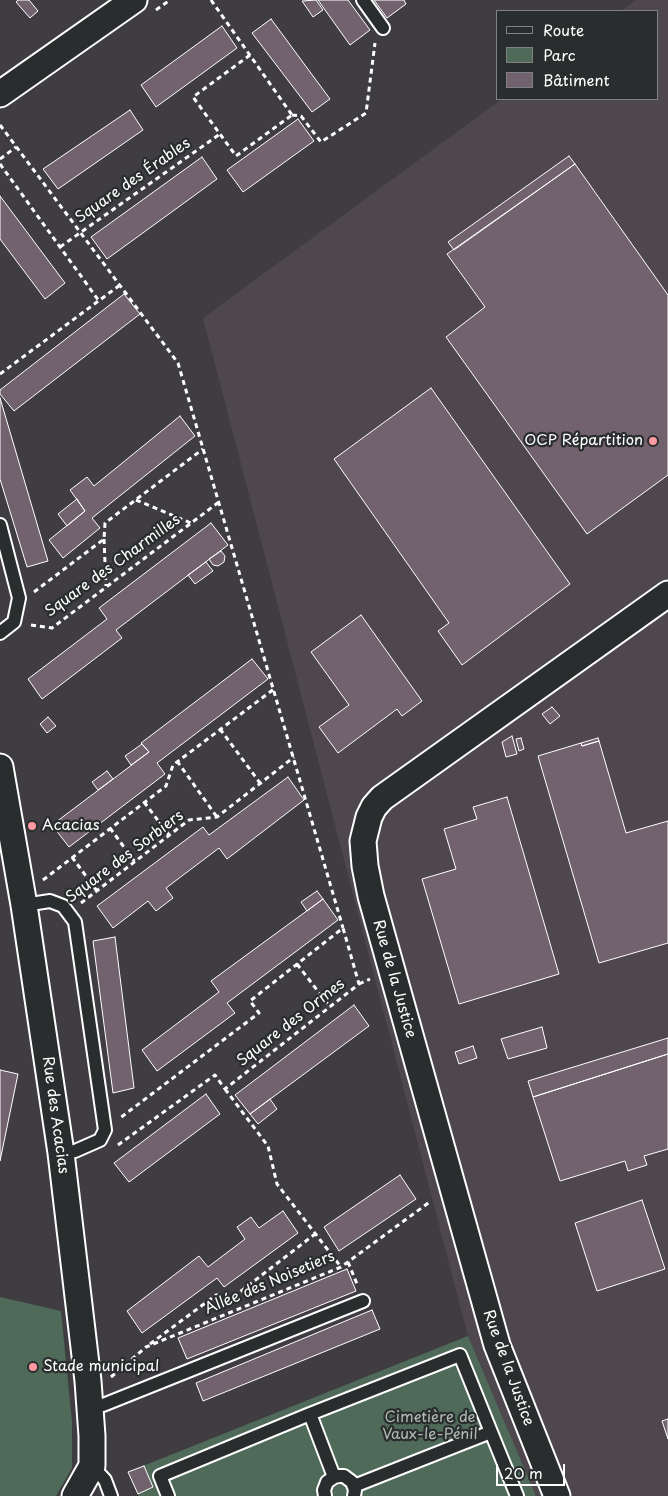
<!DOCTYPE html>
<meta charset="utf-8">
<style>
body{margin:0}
#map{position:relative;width:668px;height:1496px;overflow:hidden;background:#3f3d41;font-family:"Playpen Sans",sans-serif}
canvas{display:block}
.legend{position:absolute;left:496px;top:10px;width:162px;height:90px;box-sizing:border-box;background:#2a2d2e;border:1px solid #7f8182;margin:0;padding:6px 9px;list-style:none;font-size:15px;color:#fff}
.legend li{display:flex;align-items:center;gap:10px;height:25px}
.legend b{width:25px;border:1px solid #7f8182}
.scale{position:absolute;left:496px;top:1464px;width:69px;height:22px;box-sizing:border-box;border:2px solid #fff;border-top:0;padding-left:6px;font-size:15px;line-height:18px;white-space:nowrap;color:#fff;-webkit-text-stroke:4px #2a2d2e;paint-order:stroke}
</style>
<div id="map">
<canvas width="668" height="1496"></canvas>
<ul class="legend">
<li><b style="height:6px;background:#2a2d2e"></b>Route</li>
<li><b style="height:14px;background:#4f6a59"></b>Parc</li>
<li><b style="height:14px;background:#71626d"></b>Bâtiment</li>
</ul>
<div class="scale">20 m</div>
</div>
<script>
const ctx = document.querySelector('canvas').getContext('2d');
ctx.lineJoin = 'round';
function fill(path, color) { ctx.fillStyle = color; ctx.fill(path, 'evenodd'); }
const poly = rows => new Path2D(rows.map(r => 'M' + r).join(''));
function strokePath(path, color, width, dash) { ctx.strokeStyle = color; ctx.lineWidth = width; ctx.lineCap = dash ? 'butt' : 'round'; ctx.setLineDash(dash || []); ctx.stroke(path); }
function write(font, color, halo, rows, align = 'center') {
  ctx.font = font + ' "Playpen Sans",sans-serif'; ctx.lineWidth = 4.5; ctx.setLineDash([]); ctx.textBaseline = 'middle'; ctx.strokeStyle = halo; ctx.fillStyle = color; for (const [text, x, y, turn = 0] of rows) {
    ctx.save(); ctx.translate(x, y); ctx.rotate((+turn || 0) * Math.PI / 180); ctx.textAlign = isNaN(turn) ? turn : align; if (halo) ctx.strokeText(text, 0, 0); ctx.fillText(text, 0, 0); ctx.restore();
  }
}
fill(poly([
 [636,0,668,0,668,1496,536,1496,468,1336,203,318,502,99,657,99,657,11,621,11]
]), '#4e484e');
fill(poly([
 [0,1297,61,1311,72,1422,72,1468,56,1496,0,1496],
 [468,1336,536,1496,139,1496,128,1472]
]), '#4f6a59');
const building = poly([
 [18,0,29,0,38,11,30,18,16,2,18,0],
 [316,0,323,10,313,17,302,1,316,0],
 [318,0,348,0,370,30,350,45,318,0],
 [374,0,404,0,406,4,387,18,374,0],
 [271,19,330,99,312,112,252,33,271,19],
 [222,26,237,48,156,107,141,85,222,26],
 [130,110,143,130,58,189,43,169,130,110],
 [298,119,314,141,243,192,227,170,298,119],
 [569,156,575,164,454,250,448,242,569,156],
 [202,157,217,179,107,259,91,237,202,157],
 [575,164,668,295,668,475,587,534,446,337,485,307,447,254,575,164],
 [0,196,65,283,45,299,0,239,0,196],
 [124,294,140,314,14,411,0,394,0,390,124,294],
 [431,388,570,584,462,665,438,631,449,623,334,459,431,388],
 [0,398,48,561,27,567,0,479,0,398],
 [180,416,195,436,92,518,100,528,63,558,49,540,85,511,70,490,87,477,94,486,180,416],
 [77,499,85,511,67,526,58,514,77,499],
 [211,523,228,545,116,630,122,638,42,699,28,679,107,619,99,608,211,523],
 [221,551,225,556,224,562,218,566,213,565,209,559,221,551],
 [206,562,213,571,195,584,188,575,206,562],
 [361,615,422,701,402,716,397,709,338,753,319,727,349,705,311,652,361,615],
 [252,659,268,679,157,763,165,774,69,847,52,825,149,752,141,743,252,659],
 [552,707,560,716,550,724,542,714,552,707],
 [48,717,56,726,47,733,40,724,48,717],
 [512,736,517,754,506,757,502,742,512,736],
 [521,738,524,749,519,751,516,739,521,738],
 [598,738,599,741,582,746,581,743,598,738],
 [599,741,626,833,668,821,668,943,599,963,538,756,581,743,582,746,599,741],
 [142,744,149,752,131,765,125,756,142,744],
 [107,771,113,779,98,790,92,782,107,771],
 [288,777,304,800,227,859,219,848,166,888,173,898,156,911,148,901,113,928,97,906,203,827,209,835,288,777],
 [507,797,559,974,459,1004,422,879,456,869,444,829,477,819,473,807,507,797],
 [317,891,323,899,307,911,301,902,317,891],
 [323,899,338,920,227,1003,235,1013,157,1071,142,1050,219,992,211,981,323,899],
 [115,937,134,1088,113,1093,93,941,115,937],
 [354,1005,369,1026,250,1114,235,1095,354,1005],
 [542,1027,547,1048,508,1059,501,1039,542,1027],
 [668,1038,668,1054,533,1097,528,1081,668,1038],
 [473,1046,477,1058,459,1064,455,1052,473,1046],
 [668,1054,668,1149,644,1156,647,1165,628,1171,625,1161,560,1181,533,1097,668,1054],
 [0,1070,18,1074,0,1161,0,1070],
 [206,1094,220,1114,129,1182,114,1163,206,1094],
 [270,1099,277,1109,258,1124,250,1114,270,1099],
 [400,1175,416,1199,339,1251,324,1227,400,1175],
 [642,1200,665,1269,597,1291,575,1223,642,1200],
 [283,1211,298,1233,224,1287,217,1278,142,1333,127,1311,199,1256,208,1267,245,1239,237,1227,251,1217,259,1228,283,1211],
 [347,1269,356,1291,187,1359,178,1338,347,1269],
 [372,1310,380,1329,203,1401,196,1383,372,1310],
 [668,1419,668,1439,662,1421,668,1419],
 [144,1466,153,1487,138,1494,128,1472,144,1466]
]);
fill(building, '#71626d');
strokePath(building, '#fff', 1);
const lane = poly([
 [363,0,383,28],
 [0,525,19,598,14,622,0,633],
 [24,905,50,901,63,906,75,922,105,1130,100,1140,75,1151,61,1153],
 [90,1408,103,1405,363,1301],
 [310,1414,460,1355,491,1432,354,1486],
 [491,1432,517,1496],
 [92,1466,105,1480,111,1496],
 [168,1496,160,1476,310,1414,334,1477],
 [325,1496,324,1490,327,1482,334,1477,339,1476,344,1476,352,1482,355,1490,354,1496]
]);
const street = poly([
 [0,94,134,0],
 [0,767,24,905,61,1153,88,1381,92,1436,92,1466,75,1496],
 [557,1496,497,1345,371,896,365,866,363,841,369,817,374,807,382,798,668,594]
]);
strokePath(lane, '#fff', 16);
strokePath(street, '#fff', 29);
strokePath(poly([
 [211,0,292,115],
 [156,10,170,0],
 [250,55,193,97,236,156,292,115],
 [292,115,301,116,321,142,366,113,375,43],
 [0,125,178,363,343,928],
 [0,159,16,147],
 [0,164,99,301],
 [60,247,220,134],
 [0,374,120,285],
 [136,500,191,523],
 [104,539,106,586],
 [34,592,104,539,105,523,203,449],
 [31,625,52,628,219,502],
 [220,729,260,783],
 [177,761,217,817],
 [144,802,169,835],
 [110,828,135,862],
 [72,857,97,891],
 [43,880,166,786,173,765,274,689],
 [81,903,189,820,217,817,294,757],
 [297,964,330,1007],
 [359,984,370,979],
 [225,1089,268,1146,277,1184,341,1267],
 [118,1145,215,1075,225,1089,359,984,343,928,250,1001,259,1013,120,1118],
 [348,1262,357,1284],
 [150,1344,216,1295,236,1295,315,1234],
 [111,1377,146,1347,341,1267,431,1201]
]), '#fff', 3, [5, 4]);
strokePath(lane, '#2a2d2e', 12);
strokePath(street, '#2a2d2e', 25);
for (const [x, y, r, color] of [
 [653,441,5,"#ff9aa2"],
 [32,826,5,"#ff9aa2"],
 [33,1367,5,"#ff9aa2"]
]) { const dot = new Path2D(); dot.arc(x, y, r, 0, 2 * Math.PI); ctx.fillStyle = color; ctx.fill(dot); strokePath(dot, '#2a2d2e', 2); }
write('15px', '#fff', '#2a2d2e', [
 ["Square des Érables",133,181,-35],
 ["Square des Charmilles",113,566,-36],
 ["Square des Sorbiers",125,857,-37],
 ["Rue de la Justice",394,979,74],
 ["Square des Ormes",291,1023,-38],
 ["Rue des Acacias",55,1115,82],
 ["Allée des Noisetiers",270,1283,-23],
 ["Rue de la Justice",508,1368,70]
]);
write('15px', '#fff', '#2a2d2e', [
 ["OCP Répartition",643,441,"right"],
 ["Acacias",42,826],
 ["Stade municipal",43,1367]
], 'left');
write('15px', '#b0bcb4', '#2a2d2e', [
 ["Cimetière de",430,1418],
 ["Vaux-le-Pénil",430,1435]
]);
</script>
